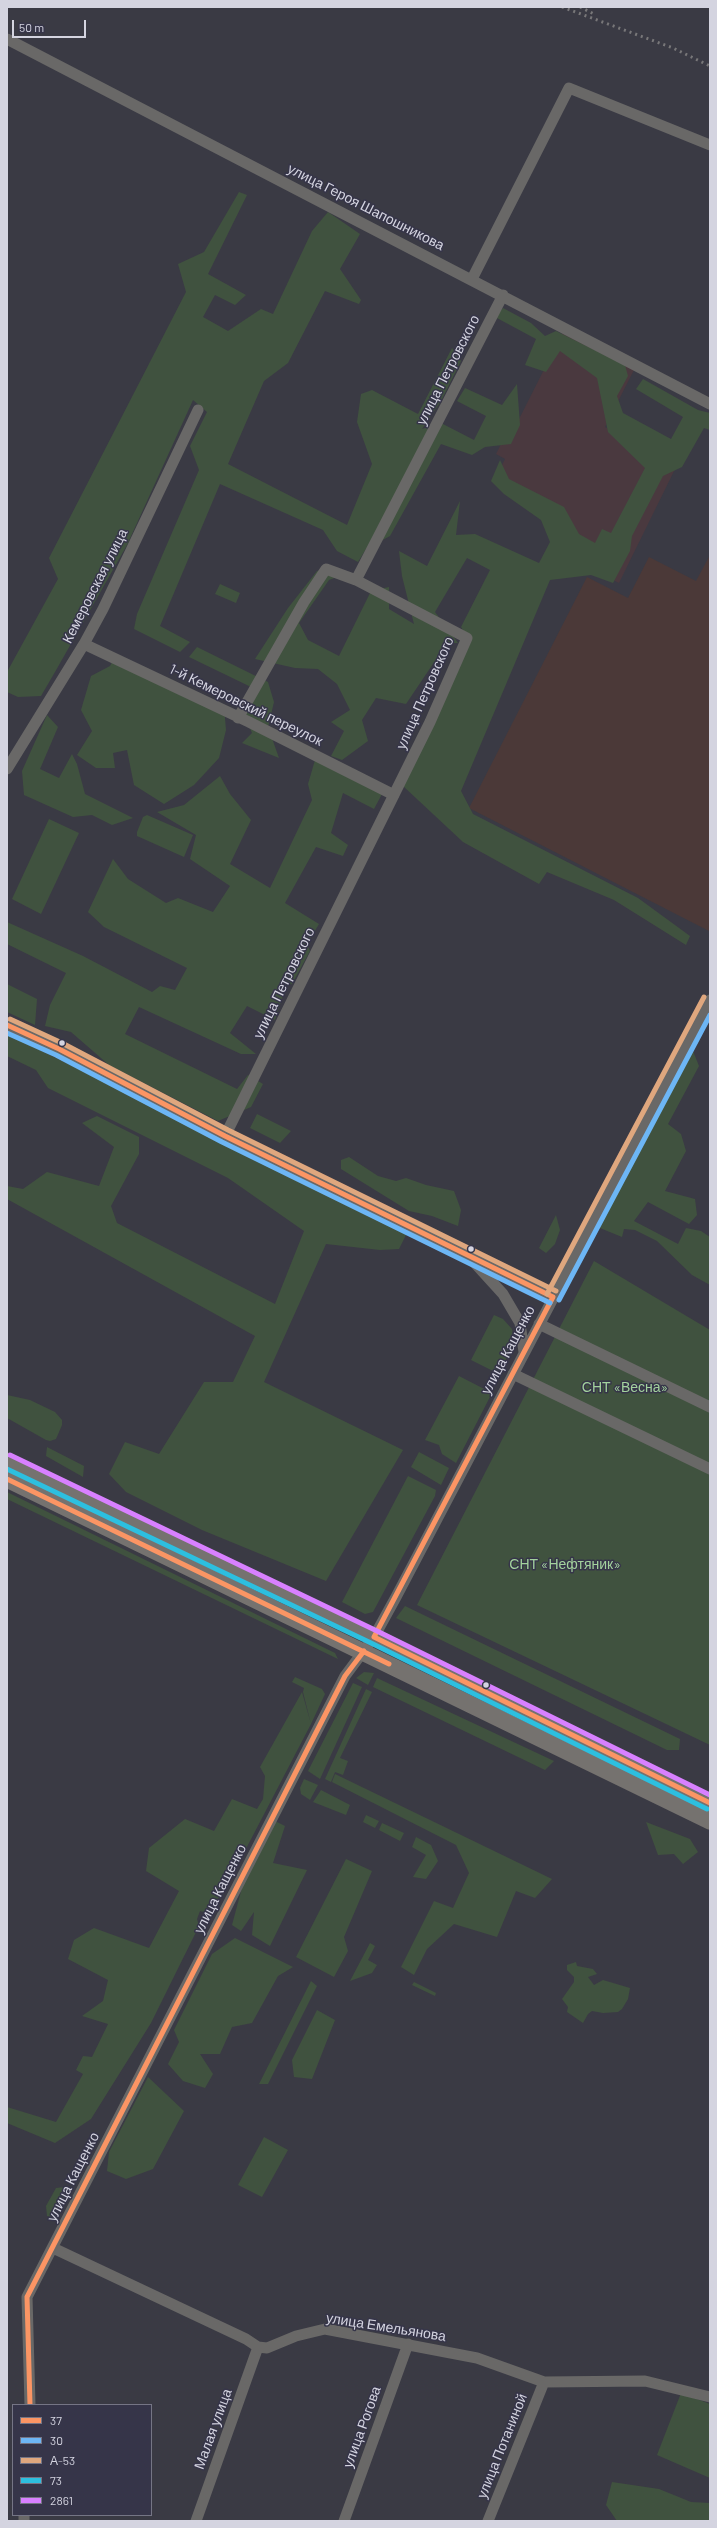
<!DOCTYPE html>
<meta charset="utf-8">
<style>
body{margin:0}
#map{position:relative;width:717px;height:2528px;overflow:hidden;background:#3a3a44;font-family:Barlow,sans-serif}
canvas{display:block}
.frame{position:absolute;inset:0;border:8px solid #d4d4e0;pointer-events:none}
.legend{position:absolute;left:12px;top:2404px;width:140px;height:112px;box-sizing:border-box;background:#363549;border:1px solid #757585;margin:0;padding:5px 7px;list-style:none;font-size:12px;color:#d4d4e0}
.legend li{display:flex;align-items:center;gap:8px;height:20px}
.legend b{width:20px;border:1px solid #757585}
.scale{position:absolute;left:12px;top:20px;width:74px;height:18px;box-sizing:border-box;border:2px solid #d4d4e0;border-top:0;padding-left:5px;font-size:12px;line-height:14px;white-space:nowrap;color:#d4d4e0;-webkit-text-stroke:3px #363549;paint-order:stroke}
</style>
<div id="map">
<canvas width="717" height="2528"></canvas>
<div class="frame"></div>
<ul class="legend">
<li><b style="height:5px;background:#fb9564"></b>37</li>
<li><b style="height:5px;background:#6db6f5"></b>30</li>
<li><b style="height:5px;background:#dfa77e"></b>А-53</li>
<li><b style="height:5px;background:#2dbfdf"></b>73</li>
<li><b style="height:5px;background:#d880ff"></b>2861</li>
</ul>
<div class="scale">50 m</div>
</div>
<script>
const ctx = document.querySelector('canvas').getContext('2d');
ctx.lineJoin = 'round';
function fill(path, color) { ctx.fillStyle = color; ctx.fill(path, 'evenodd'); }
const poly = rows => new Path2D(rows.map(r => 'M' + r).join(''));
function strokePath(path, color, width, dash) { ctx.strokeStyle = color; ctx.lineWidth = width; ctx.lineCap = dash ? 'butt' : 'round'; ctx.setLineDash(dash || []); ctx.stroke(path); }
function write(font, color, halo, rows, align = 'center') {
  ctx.font = font + ' Barlow,sans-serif'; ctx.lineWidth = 3; ctx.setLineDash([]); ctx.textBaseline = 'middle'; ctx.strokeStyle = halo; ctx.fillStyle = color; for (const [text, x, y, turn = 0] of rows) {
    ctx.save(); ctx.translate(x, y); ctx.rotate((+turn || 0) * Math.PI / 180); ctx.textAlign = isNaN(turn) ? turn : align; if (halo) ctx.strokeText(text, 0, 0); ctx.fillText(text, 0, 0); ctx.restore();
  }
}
fill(poly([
 [710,555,710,928,709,931,469,808,587,577,628,598,649,557,696,581]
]), '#4b3938');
fill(poly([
 [563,332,635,368,605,427,678,463,619,583,569,558,556,514,493,483,505,459,496,454,500,446,509,429,516,425]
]), '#4a393f');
fill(poly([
 [239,192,247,195,208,274,246,295,235,305,215,295,203,317,228,331,261,309,273,314,312,231,328,212,360,234,340,269,361,300,359,304,325,291,288,363,264,381,228,464,347,525,372,464,357,422,361,394,372,390,418,414,452,348,461,361,441,401,422,429,441,423,474,440,486,416,457,401,465,388,502,405,517,384,520,425,511,444,485,447,472,455,441,444,390,536,366,549,358,562,337,551,323,530,220,484,160,626,190,642,180,652,134,629,137,614,199,470,190,446,207,412,193,400,127,545,55,672,41,696,18,697,7,692,7,672,58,579,49,558,186,292,178,264,204,252],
 [503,308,531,323,545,336,556,331,625,365,628,376,617,396,623,413,671,439,683,417,636,389,643,379,698,410,710,413,710,430,704,428,682,467,663,476,632,536,630,551,613,583,591,575,550,580,461,791,473,814,638,898,690,936,686,945,614,900,547,872,539,884,463,842,403,786,470,641,461,627,490,570,467,558,435,612,458,643,447,643,406,704,376,698,362,720,368,741,342,760,331,756,344,731,331,722,350,710,337,684,318,669,295,668,255,659,288,608,317,571,333,567,337,577,329,580,299,623,308,640,339,656,371,591,389,587,389,609,414,624,402,576,399,551,427,566,460,501,456,535,475,534,539,563,550,542,541,520,504,494,491,481,500,460,509,479,564,507,579,534,595,543,602,529,611,533,645,468,608,432,597,378,560,351,546,372,525,365,536,339,495,317],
 [220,584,240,593,236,603,215,594],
 [197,647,268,682,274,702,268,727,279,758,242,743,252,733,241,708,251,687,189,657],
 [116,654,224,706,226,730,219,758,194,785,164,804,134,785,127,750,113,753,115,768,96,768,77,755,92,731,81,710,91,676,110,666],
 [47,715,58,727,40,769,59,778,72,754,77,764,85,794,133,818,112,825,92,815,73,817,24,795,22,771],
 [315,760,382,794,374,809,343,793,331,833,348,845,343,856,316,847,285,903,319,924,307,944,310,951,292,984,280,987,283,995,275,1020,247,1006,230,1033,256,1054,241,1054,139,1007,125,1034,237,1089,248,1075,263,1084,251,1107,218,1121,109,1065,71,1032,45,1026,50,1005,66,973,7,944,7,922,83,956,152,992,160,986,175,990,187,968,104,927,88,912,113,859,128,879,166,903,178,898,213,912,230,886,190,859,196,835,157,812,184,805,220,776,230,794,251,820,230,864,270,888,312,800,308,784],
 [147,815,193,835,184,857,137,836,137,832,143,817],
 [49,819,79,833,41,914,12,899],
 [7,984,37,999,35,1025,7,1012],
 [7,1034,408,1231,399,1249,380,1250,326,1244,264,1382,403,1450,326,1581,202,1530,126,1492,109,1474,125,1442,159,1454,204,1382,233,1382,255,1336,7,1199,7,1186,23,1189,47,1172,99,1186,114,1147,82,1123,97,1116,139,1137,139,1154,111,1206,117,1223,275,1304,304,1231,228,1178,48,1088,36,1070,7,1056],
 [691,1046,699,1066,668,1124,681,1134,686,1151,665,1191,695,1199,697,1215,689,1224,648,1202,634,1221,678,1244,686,1228,701,1231,710,1237,710,1285,692,1275,657,1241,635,1230,624,1229,622,1237,595,1226],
 [257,1114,291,1131,280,1143,250,1128],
 [349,1157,378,1176,396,1181,406,1178,426,1185,454,1191,461,1210,458,1226,432,1216,409,1211,341,1169,341,1160],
 [556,1215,560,1230,555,1244,546,1253,539,1248],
 [594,1261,710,1330,710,1745,417,1605],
 [494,1315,503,1319,512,1329,514,1343,499,1374,471,1360],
 [459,1376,492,1393,456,1463,442,1454,439,1445,425,1440],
 [7,1395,30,1400,55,1412,62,1420,62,1425,56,1439,50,1441,46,1440,7,1418],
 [47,1447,84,1466,83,1477,46,1456],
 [419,1452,449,1468,441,1485,411,1467],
 [408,1476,436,1490,435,1496,373,1612,365,1614,342,1602],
 [7,1492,335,1653,338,1659,7,1499],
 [405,1606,680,1739,679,1750,667,1750,396,1618],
 [364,1672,374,1673,368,1685,356,1678],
 [295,1677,322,1689,325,1694,311,1724,303,1692,304,1688,292,1682],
 [377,1678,554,1761,545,1770,373,1687],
 [353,1683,362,1687,320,1779,308,1771],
 [366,1689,372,1692,340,1758,348,1761,343,1775,335,1772,331,1782,325,1779],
 [302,1692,311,1724,225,1889,207,1913,200,1911,197,1919,199,1926,151,2023,91,2119,55,2143,7,2123,7,2107,56,2122,83,2074,76,2070,83,2056,92,2057,108,2024,82,2016,103,2001,108,1980,68,1959,74,1940,94,1928,149,1948,179,1891,146,1871,149,1848,185,1819,214,1831,232,1799,257,1809,263,1799,265,1776,260,1767],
 [335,1774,552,1879,535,1898,516,1891,497,1937,454,1924,427,1949,414,1975,401,1967,434,1901,453,1908,469,1873,456,1845,332,1782],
 [304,1779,318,1785,310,1800,301,1794,300,1788],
 [321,1790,350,1805,346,1815,313,1802],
 [366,1815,379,1821,375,1828,363,1822],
 [275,1821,285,1826,273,1863,307,1870,270,1946,252,1935,254,1912,241,1931,232,1925,243,1884],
 [646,1822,690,1839,698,1852,683,1864,674,1854,658,1855],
 [382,1823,404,1833,400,1841,379,1830],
 [416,1837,431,1845,438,1861,426,1879,413,1877,426,1855,412,1847],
 [346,1859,372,1871,344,1937,348,1951,334,1977,296,1957],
 [235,1938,293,1967,278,1976,252,2023,232,2027,220,2054,200,2054,213,2074,205,2088,183,2081,168,2064,179,2042,174,2030,212,1954],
 [370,1943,375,1946,368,1960,377,1965,372,1973,350,1981],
 [576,1962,577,1966,593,1969,597,1974,588,1977,594,1985,603,1980,630,1988,628,1999,622,2009,618,2012,603,2013,592,2011,588,2014,583,2023,567,2012,568,2007,562,1999,574,1982,574,1977,567,1970,567,1965],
 [311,1981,317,1986,268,2084,259,2084],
 [414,1982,436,1993,435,1996,412,1985],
 [317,2010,335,2020,312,2079,294,2077,292,2060],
 [148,2077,184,2111,153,2169,126,2179,107,2171,109,2152],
 [264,2137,288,2150,262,2197,238,2185],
 [65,2187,70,2189,55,2217,47,2216,46,2206,56,2188],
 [681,2393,710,2404,710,2478,657,2455],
 [612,2482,659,2489,691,2502,710,2503,710,2521,617,2521,606,2505]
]), '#40523f');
strokePath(poly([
 [7,39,710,404],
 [472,279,569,88,710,145],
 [84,644,249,722,394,795],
 [238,718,304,602,326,569,356,580],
 [7,769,84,644,103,609,198,410],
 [7,1025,59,1049,225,1136,553,1297],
 [225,1136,430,722,467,638,356,580,503,295],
 [473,1261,503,1294,520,1323,524,1352],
 [539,1324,710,1407],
 [513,1374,710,1469],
 [53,2248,246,2339,258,2347,267,2348,296,2336,325,2329,477,2358,544,2382,645,2381,710,2397],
 [30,2405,27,2297,345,1676,374,1637,396,1597,710,1000],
 [24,2521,24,2515],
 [196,2521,258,2347],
 [344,2521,408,2344],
 [488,2521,544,2382]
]), '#696867', 11);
strokePath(poly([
 [7,1461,374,1637,710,1803],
 [7,1479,710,1821]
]), '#75726f', 17);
strokePath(poly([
 [562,7,673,48,710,66],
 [580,7,594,14]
]), '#787779', 3, [2, 4]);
strokePath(poly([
 [7,1025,59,1049,225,1136,553,1297,374,1637,710,1803],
 [7,1479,389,1664],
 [30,2405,27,2297,345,1676,364,1651]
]), '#fb9564', 5);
strokePath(poly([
 [7,1033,56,1055,222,1142,550,1303],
 [559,1300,710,1015]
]), '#6db6f5', 5);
strokePath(poly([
 [10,1019,62,1043,228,1130,556,1291],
 [547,1294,704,997]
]), '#dfa77e', 5);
strokePath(poly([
 [7,1469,371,1643,707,1809]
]), '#2dbfdf', 5);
strokePath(poly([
 [10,1455,377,1631,710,1795]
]), '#d880ff', 5);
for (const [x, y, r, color] of [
 [62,1043,3.5,"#d4d4e0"],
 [471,1249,3.5,"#d4d4e0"],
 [486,1685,3.5,"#d4d4e0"]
]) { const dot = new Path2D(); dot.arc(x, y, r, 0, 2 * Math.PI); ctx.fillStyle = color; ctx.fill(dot); strokePath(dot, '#363549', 1.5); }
write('14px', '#d4d4e0', '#363549', [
 ["улица Героя Шапошникова",366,207,27],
 ["улица Петровского",448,370,-63],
 ["Кемеровская улица",95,586,-63],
 ["улица Петровского",425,693,-66],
 ["1-й Кемеровский переулок",246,705,26],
 ["улица Петровского",284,983,-64],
 ["улица Кащенко",508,1350,-62],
 ["улица Кащенко",220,1889,-63],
 ["улица Кащенко",73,2177,-63],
 ["улица Емельянова",386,2327,9],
 ["улица Рогова",362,2427,-70],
 ["Малая улица",213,2429,-70],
 ["улица Потаниной",502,2446,-68]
]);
write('14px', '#a3d29d', '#363549', [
 ["СНТ «Весна»",625,1387],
 ["СНТ «Нефтяник»",565,1564]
]);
</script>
